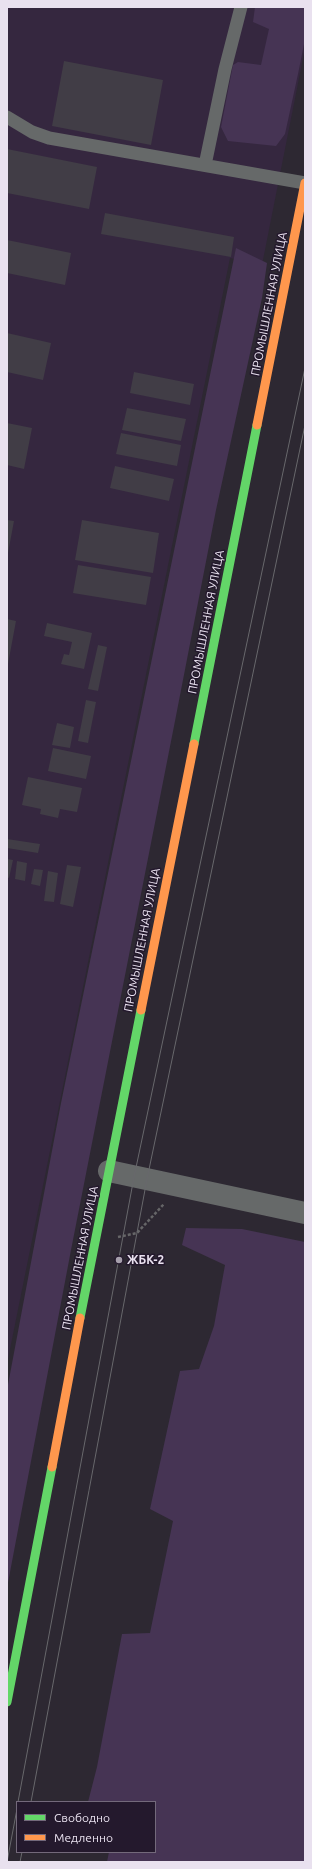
<!DOCTYPE html>
<html>
<head>
<meta charset="utf-8">
<style>
  body { margin:0 }
  #map { position:relative; width:312px; height:1869px; overflow:hidden; background:#2d2832; font-family:Ubuntu,sans-serif }
  canvas { display:block }
  .frame { position:absolute; inset:0; border:8px solid #e9e1ef; pointer-events:none }
  .legend { position:absolute; left:16px; top:1801px; width:140px; height:52px; box-sizing:border-box; background:#24192d; border:1px solid #73697b; margin:0; padding:5px 7px; list-style:none; font-size:12px; color:#e9e1ef }
  .legend li { display:flex; align-items:center; gap:8px; height:20px }
  .legend b { width:20px; border:1px solid #73697b }
</style>
</head>
<body>
<div id="map">
<canvas width="312" height="1869"></canvas>
<div class="frame"></div>
<ul class="legend">
<li><b style="height:5px;background:#63d668"></b>Свободно</li>
<li><b style="height:5px;background:#ff974d"></b>Медленно</li>
</ul>
</div>
<script>
const c = document.querySelector('canvas').getContext('2d');
c.lineJoin = 'round';
function fillPath(path, color) {
  c.fillStyle = color;
  c.fill(path, 'evenodd');
}
function toPath(rows) {
  const path = new Path2D();
  for (const r of rows) {
    path.moveTo(r[0], r[1]);
    for (let i = 2; i < r.length; i += 2) path.lineTo(r[i], r[i + 1]);
  }
  return path;
}
function stroke(path, color, width, dash) {
  c.strokeStyle = color;
  c.lineWidth = width;
  c.lineCap = dash ? 'butt' : 'round';
  c.setLineDash(dash || []);
  c.stroke(path);
}
function write(font, color, halo, rows, align = 'center') {
  c.font = font + ' Ubuntu,sans-serif';
  c.lineWidth = 3;
  c.setLineDash([]);
  c.textBaseline = 'middle';
  c.strokeStyle = halo;
  c.fillStyle = color;
  for (const [text, x, y, turn = 0] of rows) {
    c.save();
    c.translate(x, y);
    c.rotate((+turn || 0) * Math.PI / 180);
    c.textAlign = isNaN(turn) ? turn : align;
    if (halo) c.strokeText(text, 0, 0);
    c.fillText(text, 0, 0);
    c.restore();
  }
}
fillPath(toPath([
  [7,7,305,7,305,48,262,265,230,258,7,1364]
]), '#35273f');
fillPath(toPath([
  [255,7,305,7,305,39,298,74,285,134,276,146,228,141,221,127,233,65,238,62,261,65,269,29,253,22],
  [236,248,267,263,262,298,216,510,175,721,71,1250,7,1588,7,1390,61,1103],
  [186,1228,242,1229,305,1242,305,1862,107,1862,109,1852,155,1852,155,1802,88,1802,97,1767,122,1634,150,1633,173,1521,150,1509,180,1371,199,1369,214,1326,225,1265,182,1245]
]), '#463454');
fillPath(toPath([
  [64,61,163,80,151,145,52,126],
  [7,149,97,167,89,209,7,193],
  [105,213,234,237,231,257,101,234],
  [7,240,71,253,65,285,7,273],
  [7,333,51,343,43,380,7,372],
  [134,372,194,384,190,405,130,393],
  [127,408,186,419,181,441,122,430],
  [7,423,32,428,24,469,7,465],
  [121,433,181,445,177,466,116,454],
  [115,466,174,479,169,501,110,488],
  [7,520,14,521,8,553,7,553],
  [82,520,159,533,153,573,75,560],
  [78,565,151,577,146,605,73,593],
  [7,619,16,621,8,664,7,664],
  [47,623,92,633,84,669,61,664,64,654,69,655,72,642,44,636],
  [98,645,107,647,98,691,88,689],
  [86,700,96,702,88,743,78,741],
  [57,723,74,727,70,748,52,745],
  [53,748,91,756,86,779,48,771],
  [28,777,82,788,77,812,60,809,58,818,40,814,41,809,22,805],
  [7,839,40,844,38,853,7,848],
  [7,859,13,860,9,878,7,877],
  [17,861,27,863,25,881,15,879],
  [67,865,81,867,73,907,60,904],
  [34,869,43,870,40,886,31,884],
  [48,871,58,873,54,902,44,901]
]), '#413d46');
stroke(toPath([
  [118,1237,137,1233,164,1204]
]), '#666668', 2.5, [3, 2]);
stroke(toPath([
  [7,117,32,132,49,138,305,183],
  [205,165,225,69,241,7]
]), '#666969', 13);
stroke(toPath([
  [109,1171,305,1213]
]), '#666969', 22);
stroke(toPath([
  [194,744,257,425],
  [80,1318,141,1010],
  [7,1702,52,1467]
]), '#63d668', 9);
stroke(toPath([
  [257,425,305,183],
  [141,1010,194,744],
  [52,1467,80,1318]
]), '#ff974d', 9);
stroke(toPath([
  [18,1802,134,1177,305,368],
  [31,1802,147,1179,305,425],
  [7,1862,17,1809],
  [20,1862,22,1852]
]), '#68686c', 1);
for (const [x, y, r, color] of [
  [119,1260,4,"#a7a0ad"]
]) {
  const dot = new Path2D();
  dot.arc(x, y, r, 0, 2 * Math.PI);
  c.fillStyle = color;
  c.fill(dot);
  stroke(dot, '#24192d', 1.5);
}
write('12px', '#e9e1ef', '#24192d', [
  ["ПРОМЫШЛЕННАЯ УЛИЦА",269,304,-79],
  ["ПРОМЫШЛЕННАЯ УЛИЦА",206,622,-79],
  ["ПРОМЫШЛЕННАЯ УЛИЦА",142,940,-79],
  ["ПРОМЫШЛЕННАЯ УЛИЦА",80,1258,-79]
]);
write('bold 12px', '#e9e1ef', '#24192d', [
  ["ЖБК-2",127,1260]
], 'left');
</script>
</body>
</html>
